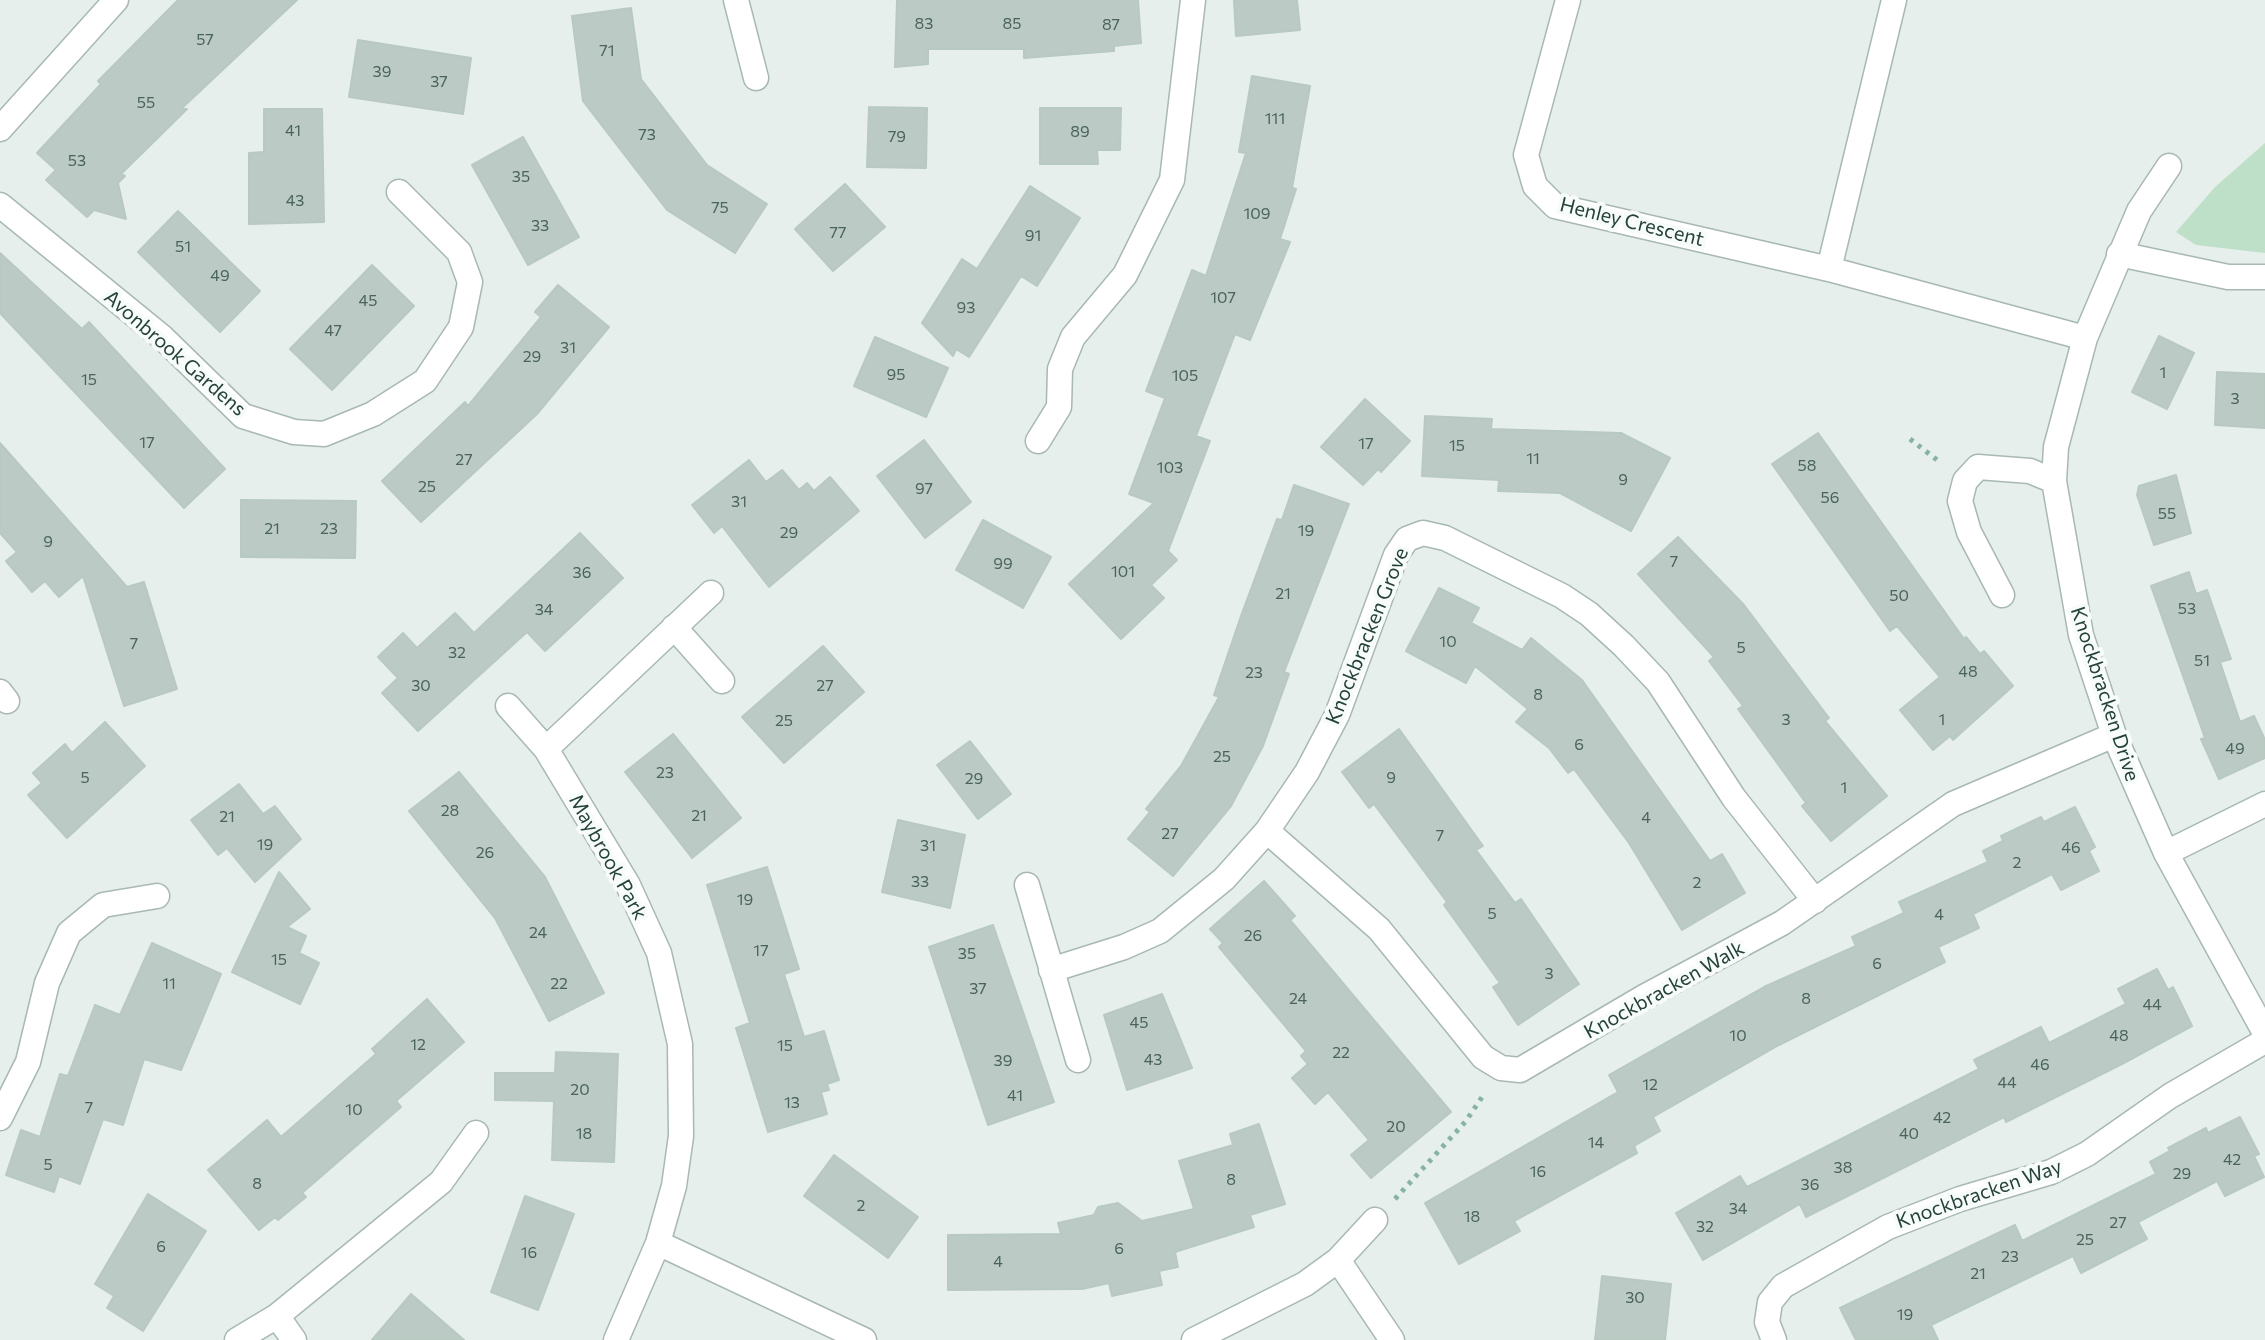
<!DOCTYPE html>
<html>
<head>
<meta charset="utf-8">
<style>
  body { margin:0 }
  canvas { display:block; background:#e6efeb }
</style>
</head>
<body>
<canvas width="2265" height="1340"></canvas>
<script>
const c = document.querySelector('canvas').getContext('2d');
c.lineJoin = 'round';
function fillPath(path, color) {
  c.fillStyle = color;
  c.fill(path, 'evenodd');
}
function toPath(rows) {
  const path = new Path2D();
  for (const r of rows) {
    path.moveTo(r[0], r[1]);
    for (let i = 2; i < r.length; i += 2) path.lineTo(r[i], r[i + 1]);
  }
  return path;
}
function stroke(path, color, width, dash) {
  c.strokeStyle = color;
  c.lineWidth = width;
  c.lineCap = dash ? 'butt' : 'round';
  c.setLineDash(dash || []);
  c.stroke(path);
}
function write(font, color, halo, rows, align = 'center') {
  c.font = font + ' Commissioner,sans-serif';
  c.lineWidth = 8;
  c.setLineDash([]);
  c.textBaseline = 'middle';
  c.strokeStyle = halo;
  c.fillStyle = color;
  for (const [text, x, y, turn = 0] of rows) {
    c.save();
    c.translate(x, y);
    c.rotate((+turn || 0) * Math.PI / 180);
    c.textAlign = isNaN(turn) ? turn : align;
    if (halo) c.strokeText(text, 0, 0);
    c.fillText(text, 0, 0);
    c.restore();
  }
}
fillPath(toPath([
  [2265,143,2265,253,2196,245,2176,232,2215,187]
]), '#bfe0c8');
const building = toPath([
  [178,0,297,0,181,109,187,109,121,174,125,176,118,183,126,219,94,210,87,217,46,180,56,170,37,153,101,84,98,81,178,0],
  [897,0,1138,0,1141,43,1114,46,1114,51,1024,58,1024,49,928,49,928,64,895,67,897,0],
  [1234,0,1297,0,1300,30,1236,36,1234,0],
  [631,8,641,79,707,165,767,204,735,253,667,210,583,101,572,16,631,8],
  [358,40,471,58,463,114,349,97,358,40],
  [1252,76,1310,86,1292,188,1296,189,1280,239,1290,242,1250,340,1235,334,1196,436,1210,441,1168,551,1177,560,1151,585,1164,598,1121,639,1069,584,1154,503,1129,494,1165,398,1146,391,1192,270,1206,276,1246,153,1239,152,1252,76],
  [869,107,927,108,926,168,867,167,869,107],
  [1040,108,1121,108,1120,150,1097,150,1098,164,1040,164,1040,108],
  [264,109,322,109,324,222,249,224,249,153,264,152,264,109],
  [523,137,579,237,528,265,472,165,523,137],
  [845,184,885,227,833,271,795,229,845,184],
  [1030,186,1080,218,1037,286,1021,276,969,357,956,349,953,356,922,323,962,259,977,269,1030,186],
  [178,211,260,291,220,332,138,252,178,211],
  [0,253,82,329,89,322,225,469,184,508,0,313,0,253],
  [372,265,414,306,332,390,290,349,372,265],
  [558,285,609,327,537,414,421,522,382,481,465,402,468,406,541,317,535,312,558,285],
  [2159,336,2194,353,2167,409,2132,392,2159,336],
  [875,337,948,368,926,417,854,386,875,337],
  [2217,372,2265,374,2265,428,2215,425,2217,372],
  [1365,399,1410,441,1381,472,1378,469,1363,485,1321,447,1365,399],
  [1425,416,1492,419,1491,429,1621,433,1670,458,1631,531,1560,493,1498,491,1499,480,1422,476,1425,416],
  [1818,433,1964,639,1966,637,1980,654,1984,651,2013,686,1953,740,1950,736,1933,750,1900,710,1940,677,1897,626,1890,631,1772,464,1818,433],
  [924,440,971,502,925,538,877,476,924,440],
  [0,443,127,587,144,582,177,689,124,706,83,576,59,597,45,581,32,592,6,561,17,552,0,533,0,443],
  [749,460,766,482,782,470,799,490,807,483,814,491,830,477,859,511,769,587,722,526,714,533,692,505,749,460],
  [2176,475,2191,533,2154,545,2137,495,2139,486,2176,475],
  [1294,485,1349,504,1284,672,1289,674,1263,746,1231,806,1173,876,1128,839,1150,812,1146,809,1181,766,1219,697,1214,695,1241,616,1277,519,1282,520,1294,485],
  [241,500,356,501,355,558,241,557,241,500],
  [983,520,1051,557,1023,608,956,570,983,520],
  [580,533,623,578,545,651,527,632,418,731,382,693,398,678,378,657,403,633,417,648,455,613,474,633,580,533],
  [1678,537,1744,605,1829,718,1825,721,1887,796,1831,841,1802,806,1806,803,1738,709,1743,706,1709,661,1714,657,1638,574,1678,537],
  [2189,572,2196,594,2207,590,2231,659,2220,662,2240,722,2254,716,2265,740,2265,758,2219,779,2201,739,2205,738,2151,586,2189,572],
  [1439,588,1479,608,1471,623,1522,650,1531,638,1582,680,1710,861,1722,854,1745,893,1682,930,1629,843,1574,769,1568,773,1549,748,1516,722,1528,709,1475,666,1466,683,1406,651,1439,588],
  [823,646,864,692,784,763,742,717,823,646],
  [105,722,145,766,67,838,28,795,42,783,33,773,65,744,72,753,105,722],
  [1399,729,1483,846,1476,850,1515,903,1521,899,1579,984,1518,1025,1493,987,1500,983,1444,905,1447,902,1374,804,1369,808,1342,772,1399,729],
  [673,734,741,818,692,858,625,772,673,734],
  [970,741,1011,794,978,819,937,765,970,741],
  [459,772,545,877,604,993,549,1021,495,918,409,811,459,772],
  [239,784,263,814,275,806,301,839,255,882,227,848,218,855,191,820,239,784],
  [2075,807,2095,847,2089,851,2099,871,2061,890,2052,874,1973,914,1979,928,1938,947,1945,962,1779,1045,1653,1117,1660,1131,1634,1146,1637,1153,1514,1221,1520,1231,1459,1264,1425,1203,1618,1092,1609,1075,1764,987,1856,946,1852,937,1904,913,1899,902,1988,862,1983,851,2003,841,2001,836,2041,817,2044,822,2075,807],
  [898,820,965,835,950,908,882,892,898,820],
  [767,867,799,969,784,974,804,1037,824,1031,839,1080,827,1084,829,1090,821,1092,827,1114,768,1132,736,1028,750,1023,707,885,767,867],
  [279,872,310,909,287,927,306,936,299,953,319,963,300,1004,232,972,279,872],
  [1264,881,1295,916,1290,920,1451,1112,1371,1178,1351,1155,1369,1140,1328,1092,1315,1104,1292,1078,1308,1064,1301,1056,1306,1051,1219,947,1223,943,1210,929,1264,881],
  [993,925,1054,1102,988,1125,929,947,993,925],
  [152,943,221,974,181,1070,144,1059,123,1125,103,1119,80,1184,59,1176,54,1192,6,1175,21,1130,40,1137,60,1074,68,1076,95,1005,120,1015,152,943],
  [2157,969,2168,990,2173,987,2192,1026,2122,1064,2006,1122,2004,1117,1806,1217,1800,1204,1703,1260,1676,1213,1740,1176,1747,1187,1914,1102,1979,1069,1974,1060,2041,1027,2049,1043,2126,1004,2118,989,2157,969],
  [1162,994,1192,1068,1127,1090,1104,1015,1162,994],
  [427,999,464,1042,396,1101,401,1107,302,1193,306,1197,278,1220,275,1217,259,1230,208,1170,267,1120,281,1137,376,1054,372,1049,427,999],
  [556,1052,618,1054,614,1162,552,1160,554,1101,495,1100,495,1073,555,1073,556,1052],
  [2240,1117,2259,1154,2254,1156,2264,1177,2225,1196,2217,1181,2138,1222,2147,1239,2081,1273,2073,1256,1931,1325,1938,1340,1856,1340,1840,1308,2015,1225,2022,1241,2156,1174,2150,1162,2170,1151,2168,1148,2206,1128,2208,1133,2240,1117],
  [1259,1124,1285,1204,1250,1215,1254,1227,1175,1252,1178,1267,1159,1271,1162,1285,1112,1296,1109,1283,1082,1289,948,1290,948,1235,1061,1234,1058,1223,1094,1215,1098,1207,1118,1203,1142,1221,1194,1209,1179,1161,1233,1145,1230,1134,1259,1124],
  [834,1155,918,1217,888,1258,804,1196,834,1155],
  [148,1194,206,1231,143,1331,107,1308,114,1296,95,1284,148,1194],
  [525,1196,574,1214,538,1310,491,1292,525,1196],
  [1602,1276,1671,1284,1665,1340,1595,1340,1602,1276],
  [411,1294,464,1340,372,1340,411,1294]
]);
fillPath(building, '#bbcac4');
stroke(building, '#b8c9c2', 2);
const minor = toPath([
  [736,0,756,78],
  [1568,0,1526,155,1535,186,1555,206,1829,269,2085,338],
  [0,129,116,0],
  [2169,166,2139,211,2085,338,2056,447,2054,481,2081,635,2114,735,2166,853,2265,1033],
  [0,205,162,337,243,416,294,432,324,434,373,414,425,381,461,327,470,282,459,252,399,192],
  [2119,254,2228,277,2265,277],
  [1829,269,1894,0],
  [1038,441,1059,407,1060,369,1073,337,1125,275,1172,180,1193,0],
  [2002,595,1969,532,1960,501,1965,481,1978,467,2030,471,2054,481],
  [674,627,722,681],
  [0,692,7,701],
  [508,706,546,749,628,885,659,953,680,1044,681,1136,674,1186,658,1243,616,1340],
  [546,749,711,593],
  [1267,831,1379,929,1483,1057,1501,1068,1520,1070,1644,997,1782,923,1953,804,2114,735],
  [2166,853,2265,804],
  [1027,885,1078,1060],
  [1051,970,1124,947,1160,931,1224,879,1267,831,1307,772,1337,715,1396,555,1407,539,1423,533,1445,538,1562,596,1589,614,1624,646,1658,682,1734,798,1815,901],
  [0,1118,28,1062,47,983,69,933,103,905,157,896],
  [658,1243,864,1340],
  [1338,1260,1392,1340],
  [277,1316,294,1340],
  [237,1340,277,1316,441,1182,476,1133],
  [1194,1340,1305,1284,1338,1260,1375,1220],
  [1774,1340,1767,1322,1770,1302,1783,1286,1888,1227,1960,1199,2051,1172,2087,1154,2170,1096,2265,1041]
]);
stroke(minor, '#a8b8b2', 27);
stroke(toPath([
  [1910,439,1941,463],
  [1395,1199,1466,1121,1484,1094]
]), '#86b3a5', 5, [4, 6]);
stroke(minor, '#fff', 24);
write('16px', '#4a645c', null, [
  ["83",924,24],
  ["85",1012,24],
  ["87",1111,25],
  ["57",205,40],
  ["71",607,51],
  ["39",382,72],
  ["37",439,82],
  ["55",146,103],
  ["111",1275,119],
  ["41",293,131],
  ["89",1080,132],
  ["73",647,135],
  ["79",897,137],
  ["53",77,161],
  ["35",521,177],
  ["43",295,201],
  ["75",720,208],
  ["109",1257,214],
  ["33",540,226],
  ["77",838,233],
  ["91",1033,236],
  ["51",183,247],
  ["49",220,276],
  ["107",1223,298],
  ["45",368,301],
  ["93",966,308],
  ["47",333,331],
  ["31",568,348],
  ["29",532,357],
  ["1",2163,373],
  ["95",896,375],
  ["105",1185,376],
  ["15",89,380],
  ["3",2235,399],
  ["17",147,443],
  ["17",1366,444],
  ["15",1457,446],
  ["11",1533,459],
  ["27",464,460],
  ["58",1807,466],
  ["103",1170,468],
  ["9",1623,480],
  ["25",427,487],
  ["97",924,489],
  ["56",1830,498],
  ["31",739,502],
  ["55",2167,514],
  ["21",272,529],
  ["23",329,529],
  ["19",1306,531],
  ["29",789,533],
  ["9",48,542],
  ["7",1674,562],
  ["99",1003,564],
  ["101",1123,572],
  ["36",582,573],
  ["21",1283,594],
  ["50",1899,596],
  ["53",2187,609],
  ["34",544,610],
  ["10",1448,642],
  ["7",134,644],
  ["5",1741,648],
  ["32",457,653],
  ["51",2202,661],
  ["48",1968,672],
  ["23",1254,673],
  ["30",421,686],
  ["27",825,686],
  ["8",1538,695],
  ["3",1786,720],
  ["1",1942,720],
  ["25",784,721],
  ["6",1579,745],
  ["49",2235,749],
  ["25",1222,757],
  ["23",665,773],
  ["5",85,778],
  ["9",1391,778],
  ["29",974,779],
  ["1",1844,788],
  ["28",450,811],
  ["21",699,816],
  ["21",227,817],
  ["4",1646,818],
  ["27",1170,834],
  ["7",1440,836],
  ["19",265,845],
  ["31",928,846],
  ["46",2071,848],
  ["26",485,853],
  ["2",2017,863],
  ["33",920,882],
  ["2",1697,883],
  ["19",745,900],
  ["5",1492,914],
  ["4",1939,915],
  ["24",538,933],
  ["26",1253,936],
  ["17",761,951],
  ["35",967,954],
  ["15",279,960],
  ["6",1877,964],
  ["3",1549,974],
  ["11",169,984],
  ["22",559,984],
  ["37",978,989],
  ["24",1298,999],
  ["8",1806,999],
  ["44",2152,1005],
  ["45",1139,1023],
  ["10",1738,1036],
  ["48",2119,1036],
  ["12",418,1045],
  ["15",785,1046],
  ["22",1341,1053],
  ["43",1153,1060],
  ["39",1003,1061],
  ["46",2040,1065],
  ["44",2007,1083],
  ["12",1650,1085],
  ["20",580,1090],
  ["41",1015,1096],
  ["13",792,1103],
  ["7",89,1108],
  ["10",354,1110],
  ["42",1942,1118],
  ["20",1396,1127],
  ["18",584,1134],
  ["40",1909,1134],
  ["14",1596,1143],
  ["42",2232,1160],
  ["5",48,1165],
  ["38",1843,1168],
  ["16",1538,1172],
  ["29",2182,1174],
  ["8",1231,1180],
  ["8",257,1184],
  ["36",1810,1185],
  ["2",861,1206],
  ["34",1738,1209],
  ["18",1472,1217],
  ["27",2118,1223],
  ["32",1705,1227],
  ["25",2085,1240],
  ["6",161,1247],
  ["6",1119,1249],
  ["16",529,1253],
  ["23",2010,1257],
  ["4",998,1262],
  ["21",1978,1274],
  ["30",1635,1298],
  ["19",1905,1315]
]);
write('20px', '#24423a', '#f7fbf9', [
  ["Henley Crescent",1632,222,14],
  ["Avonbrook Gardens",175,353,41],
  ["Knockbracken Grove",1367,636,-68],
  ["Knockbracken Drive",2105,694,72],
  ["Maybrook Park",608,857,61],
  ["Knockbracken Walk",1664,990,-29],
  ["Knockbracken Way",1979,1194,-19]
]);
</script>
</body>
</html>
